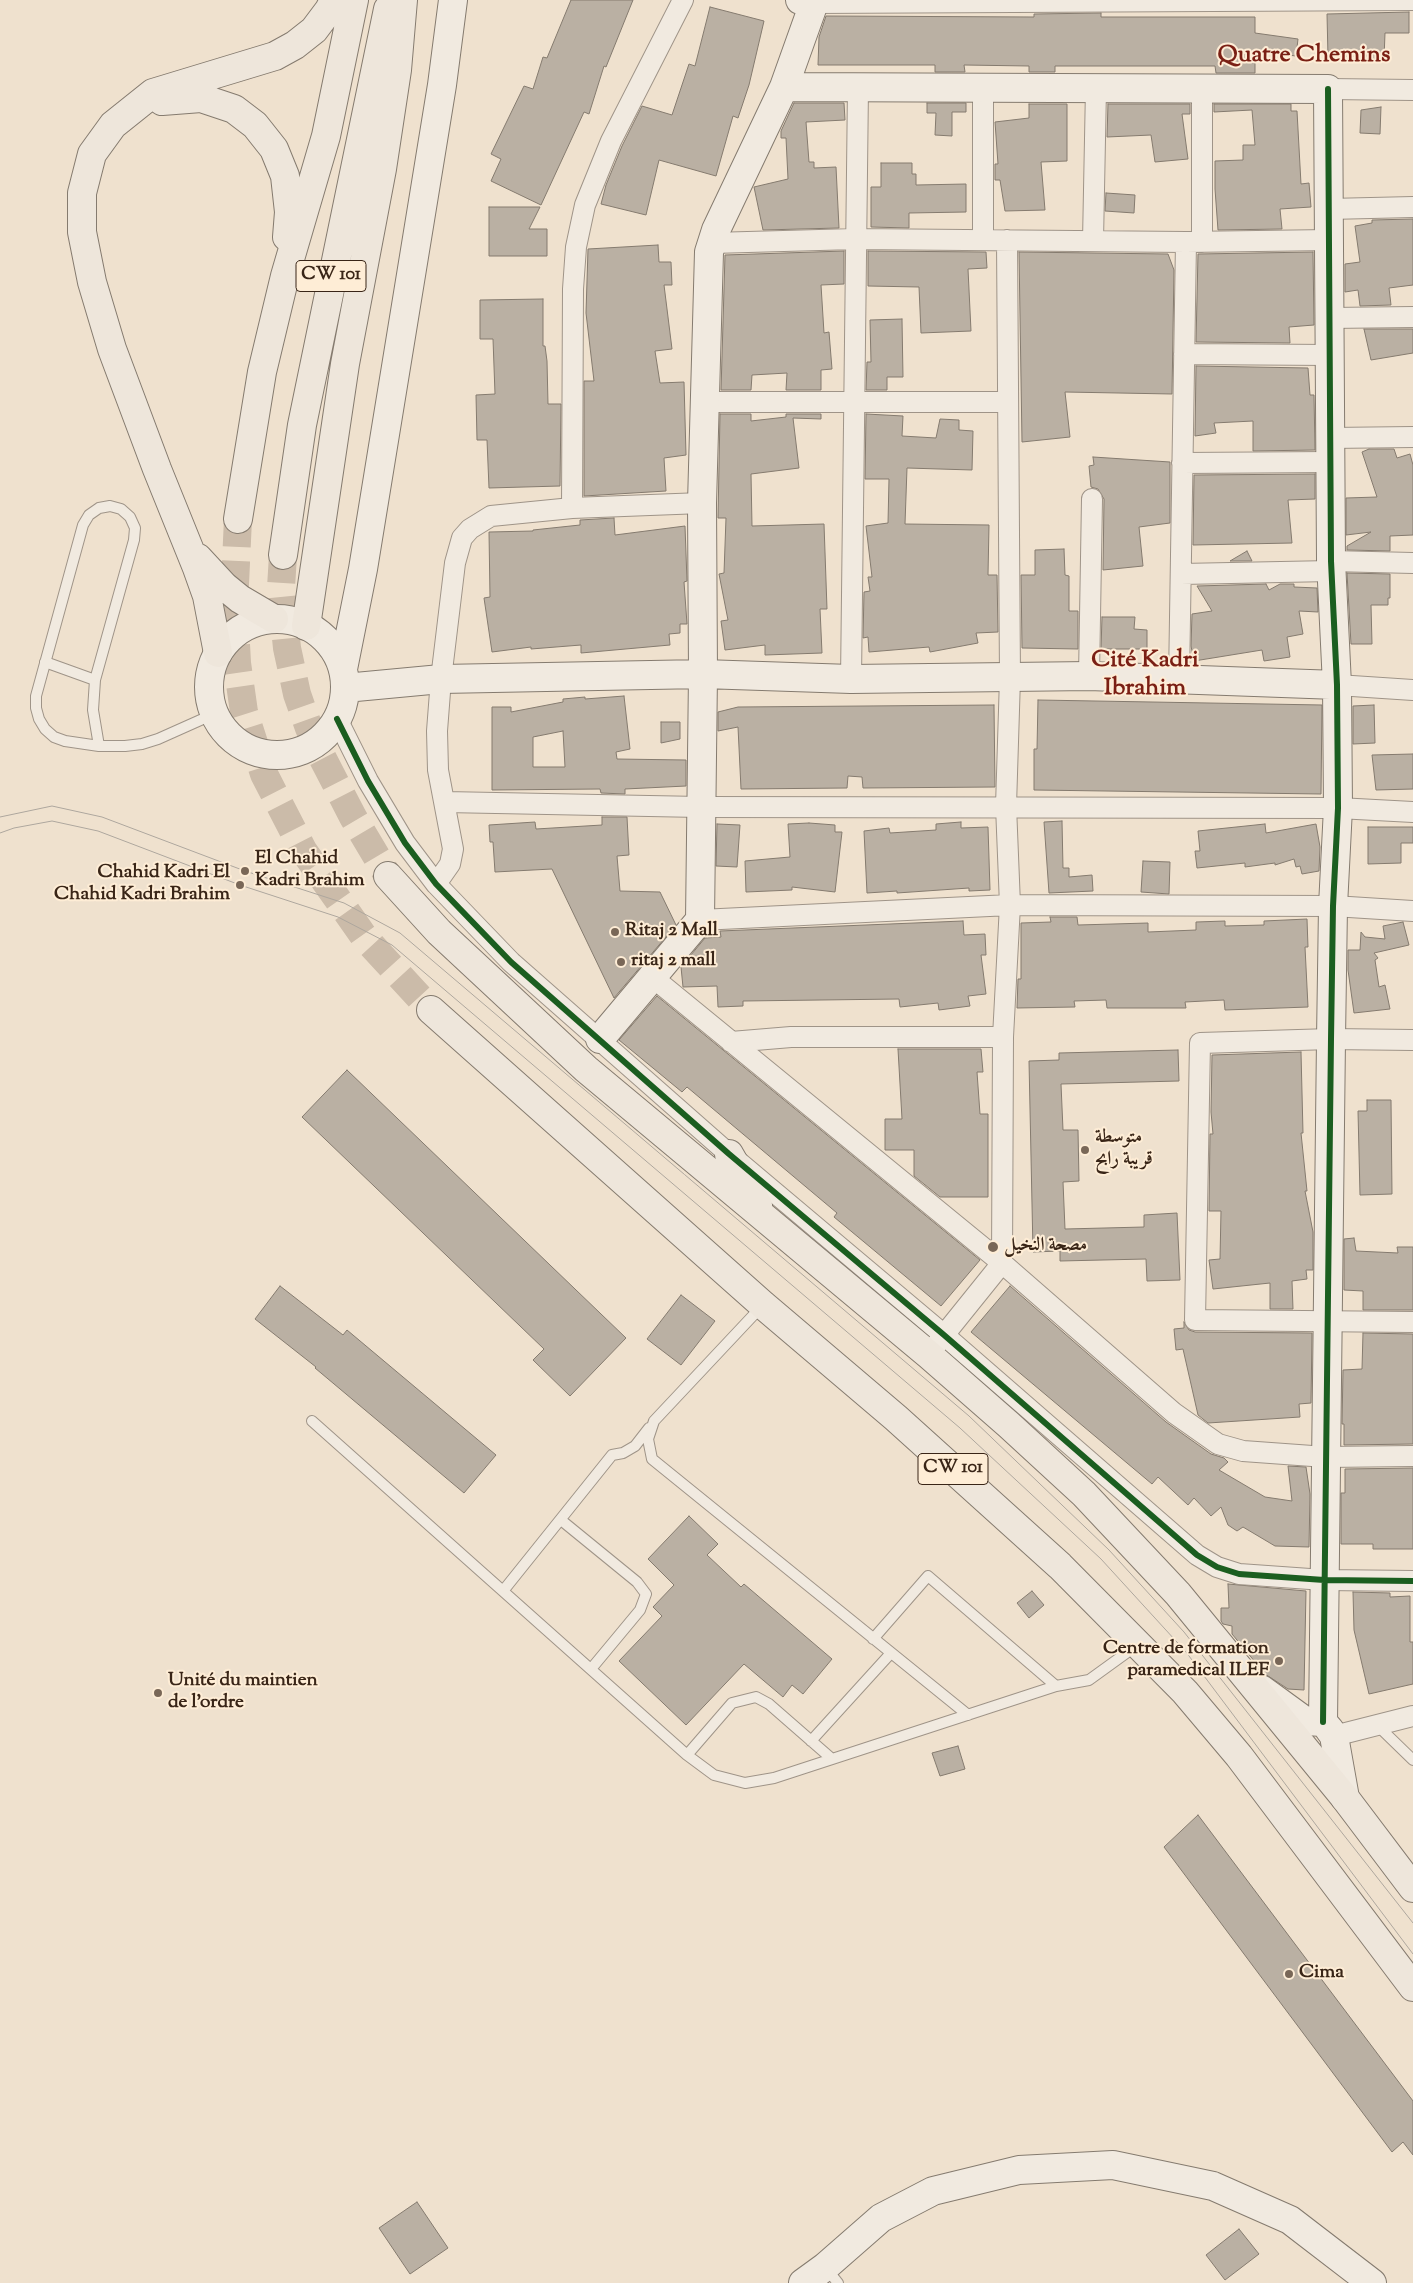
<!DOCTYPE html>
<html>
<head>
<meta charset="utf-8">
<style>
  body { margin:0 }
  canvas { display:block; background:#efe1ce }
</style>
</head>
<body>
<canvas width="1413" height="2283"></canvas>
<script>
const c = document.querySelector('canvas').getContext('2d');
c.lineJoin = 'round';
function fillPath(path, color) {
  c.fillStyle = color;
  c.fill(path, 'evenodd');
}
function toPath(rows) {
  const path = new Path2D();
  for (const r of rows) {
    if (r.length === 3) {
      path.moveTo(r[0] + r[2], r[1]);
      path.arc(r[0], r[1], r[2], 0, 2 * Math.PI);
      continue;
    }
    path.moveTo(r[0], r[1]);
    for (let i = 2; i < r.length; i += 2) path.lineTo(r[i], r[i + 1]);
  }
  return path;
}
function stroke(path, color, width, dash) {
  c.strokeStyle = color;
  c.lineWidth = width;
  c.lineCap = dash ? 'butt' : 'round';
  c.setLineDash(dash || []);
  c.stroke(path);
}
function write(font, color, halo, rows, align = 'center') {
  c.font = font + ' "Sorts Mill Goudy",Amiri,serif';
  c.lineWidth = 4;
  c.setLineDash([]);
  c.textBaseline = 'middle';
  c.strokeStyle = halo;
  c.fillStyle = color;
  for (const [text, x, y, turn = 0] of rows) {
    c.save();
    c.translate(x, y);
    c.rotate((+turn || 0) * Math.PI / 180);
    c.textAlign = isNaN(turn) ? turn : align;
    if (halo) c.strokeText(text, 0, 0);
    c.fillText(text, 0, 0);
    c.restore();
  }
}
const building = toPath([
  [571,0,633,0,606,67,604,66,589,114,584,112,541,205,491,181,501,159,491,154,524,86,533,89,543,57,547,58,571,0],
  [710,7,764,21,749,85,738,118,733,116,716,176,659,160,646,215,601,204,606,185,622,146,642,106,672,115,689,64,695,66,710,7],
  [1409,12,1409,33,1385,33,1384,59,1368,59,1368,56,1328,57,1327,14,1409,12],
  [1101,13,1101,17,1255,17,1255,33,1298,39,1296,56,1255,51,1255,73,1216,73,1215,66,1055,66,1055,72,1029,72,1029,66,964,65,965,72,935,72,935,65,818,65,819,37,826,16,1034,17,1034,14,1101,13],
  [794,103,844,103,845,120,806,122,809,162,814,162,814,168,836,167,839,228,763,230,754,187,788,179,786,138,781,138,781,131,794,103],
  [927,103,966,103,966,112,952,112,952,136,935,135,936,113,927,113,927,103],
  [1029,104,1067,104,1067,161,1041,162,1045,210,1005,211,1000,180,995,180,995,164,998,164,995,122,1029,118,1029,104],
  [1108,104,1190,104,1190,114,1182,114,1188,159,1155,162,1151,135,1107,137,1108,104],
  [1214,104,1291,104,1291,111,1297,111,1301,184,1309,183,1311,207,1280,209,1282,229,1218,230,1215,189,1215,161,1243,160,1243,145,1255,145,1252,110,1214,112,1214,104],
  [1381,107,1380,134,1360,133,1361,110,1381,107],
  [881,163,912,163,912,174,916,174,916,185,966,184,966,212,909,213,909,228,871,227,871,187,881,187,881,163],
  [1106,193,1135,195,1134,213,1105,211,1106,193],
  [489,207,540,207,529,229,547,229,547,256,489,256,489,207],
  [1413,219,1413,285,1389,288,1391,305,1360,306,1358,290,1345,292,1345,264,1360,262,1355,226,1372,223,1372,220,1413,219],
  [658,245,659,262,671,262,672,285,664,285,672,349,655,351,660,383,684,382,686,455,664,458,666,491,584,496,584,381,594,381,586,313,588,249,658,245],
  [844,251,844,284,821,285,824,333,829,332,832,369,821,370,821,390,786,390,787,373,752,375,751,390,721,390,725,255,844,251],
  [868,251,986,252,987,268,968,269,971,331,921,333,919,287,868,286,868,251],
  [1019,252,1168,254,1174,270,1172,394,1065,392,1070,437,1022,442,1019,252],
  [1313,252,1314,325,1289,327,1290,343,1196,342,1198,254,1313,252],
  [543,299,543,346,545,346,547,361,548,404,561,404,560,486,489,488,487,440,477,440,476,395,495,394,493,339,480,339,480,300,543,299],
  [902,319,903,377,887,377,887,390,866,390,867,362,871,362,870,320,902,319],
  [1364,329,1413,329,1413,353,1371,360,1364,329],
  [1196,366,1308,368,1310,395,1314,395,1315,450,1253,451,1253,421,1214,423,1216,433,1195,436,1196,366],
  [720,414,751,414,751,421,786,417,786,414,821,414,821,419,793,418,799,468,751,474,752,526,824,524,827,609,820,609,822,653,765,655,765,645,725,650,721,621,728,620,719,574,724,573,726,518,718,518,720,414],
  [866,414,903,416,902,436,936,438,940,419,959,420,959,430,973,431,972,470,907,468,905,524,989,525,988,575,997,575,998,632,976,633,978,643,930,652,929,647,869,652,868,637,863,638,864,592,870,591,868,577,872,577,866,526,888,523,889,479,865,479,866,414],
  [1369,449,1394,449,1397,458,1410,454,1413,465,1413,535,1390,536,1390,551,1347,550,1347,546,1371,532,1346,535,1346,498,1377,497,1362,452,1369,449],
  [1093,457,1170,462,1170,523,1139,527,1143,566,1103,570,1104,499,1098,489,1091,487,1089,466,1094,465,1093,457],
  [1315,474,1315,499,1288,500,1292,543,1193,545,1194,475,1315,474],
  [614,518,615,535,685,526,687,581,684,582,687,624,680,624,680,633,669,634,670,645,581,653,581,645,531,649,531,647,492,652,484,598,490,597,489,532,533,531,533,530,580,525,580,520,614,518],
  [1064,549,1065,575,1069,576,1069,611,1078,611,1078,649,1022,648,1021,575,1035,575,1035,550,1064,549],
  [1247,551,1252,561,1230,561,1247,551],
  [1347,573,1390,574,1390,598,1388,598,1388,605,1371,605,1372,644,1351,644,1347,573],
  [1266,584,1269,590,1280,584,1294,584,1294,587,1317,588,1318,612,1299,611,1303,634,1287,637,1290,657,1264,661,1262,650,1194,661,1191,646,1192,614,1212,611,1197,586,1266,584],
  [1102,617,1135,617,1134,629,1147,630,1147,649,1101,649,1102,617],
  [624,696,630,749,616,752,617,759,686,760,686,786,625,789,625,794,601,793,600,789,492,790,492,707,511,707,511,712,563,702,563,699,585,697,585,699,624,696],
  [563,731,565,767,533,767,533,737,563,731],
  [1038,700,1322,705,1321,794,1034,790,1034,749,1037,749,1038,700],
  [994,705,995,787,863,788,862,777,848,776,847,788,741,789,738,727,718,731,718,712,738,707,994,705],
  [1374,705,1375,743,1353,744,1353,706,1374,705],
  [661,722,680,722,680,739,661,743,661,722],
  [1413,754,1413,789,1376,790,1372,755,1413,754],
  [602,817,627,817,629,855,617,856,620,891,660,892,676,925,614,998,552,869,495,872,493,842,490,842,489,825,535,822,536,829,602,825,602,817],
  [1062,821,1063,868,1069,868,1069,877,1092,875,1093,891,1049,893,1044,822,1062,821],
  [961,822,961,828,988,827,990,890,969,891,969,888,897,893,897,891,867,893,864,831,889,828,890,833,936,830,936,824,961,822],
  [809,823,835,825,835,832,842,832,835,892,792,887,792,890,746,892,745,861,790,857,788,824,809,823],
  [717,824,740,825,737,867,716,866,717,824],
  [1265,824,1266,833,1316,824,1320,847,1319,871,1302,874,1300,866,1296,867,1294,859,1275,865,1275,863,1245,867,1245,863,1197,868,1195,851,1200,851,1198,831,1265,824],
  [1368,827,1413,827,1413,843,1401,843,1401,863,1368,864,1368,827],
  [1143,861,1170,862,1169,894,1141,892,1143,861],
  [1050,917,1077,917,1078,925,1148,923,1148,932,1196,930,1196,922,1225,921,1225,926,1264,925,1264,921,1307,919,1308,947,1305,947,1308,1007,1225,1010,1224,1000,1185,1002,1186,1008,1107,1008,1106,1000,1074,1001,1075,1007,1017,1008,1018,979,1021,979,1021,923,1051,922,1050,917],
  [963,921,964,935,985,934,986,955,981,955,986,994,968,996,970,1006,939,1010,938,1003,900,1007,899,999,743,1001,743,1006,718,1007,717,986,683,987,681,967,705,938,721,937,720,931,963,921],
  [1403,922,1409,945,1374,953,1378,958,1375,960,1379,987,1385,985,1390,1009,1354,1013,1348,970,1348,950,1360,950,1361,932,1365,937,1385,939,1383,926,1403,922],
  [657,996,980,1260,941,1306,834,1217,837,1213,687,1087,682,1092,619,1040,657,996],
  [898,1049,981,1049,983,1072,977,1072,980,1114,988,1114,988,1197,940,1197,914,1176,914,1150,885,1150,885,1119,902,1119,898,1049],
  [1178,1050,1179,1081,1061,1084,1063,1130,1078,1130,1079,1181,1063,1182,1065,1229,1144,1227,1144,1215,1177,1213,1180,1280,1147,1281,1146,1259,1060,1261,1060,1251,1033,1252,1029,1061,1059,1060,1059,1053,1178,1050],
  [1301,1052,1303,1133,1301,1133,1307,1191,1305,1191,1313,1232,1313,1270,1306,1270,1307,1279,1292,1281,1293,1309,1270,1309,1270,1283,1213,1289,1209,1260,1220,1259,1221,1211,1209,1211,1210,1134,1213,1134,1211,1112,1212,1055,1301,1052],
  [347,1070,626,1338,570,1396,533,1360,544,1349,302,1117,347,1070],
  [1367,1100,1391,1100,1392,1194,1360,1195,1358,1111,1367,1111,1367,1100],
  [1354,1238,1356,1251,1398,1253,1397,1247,1413,1247,1413,1310,1363,1310,1363,1291,1344,1290,1344,1239,1354,1238],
  [280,1286,343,1335,347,1330,496,1455,464,1493,315,1368,316,1367,255,1319,280,1286],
  [1010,1286,1166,1422,1211,1454,1224,1458,1228,1462,1219,1470,1265,1497,1292,1501,1288,1466,1306,1467,1310,1494,1309,1547,1275,1546,1243,1527,1237,1531,1228,1525,1221,1507,1211,1516,1194,1498,1188,1505,1158,1477,1152,1484,971,1332,1010,1286],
  [681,1295,715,1321,681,1365,647,1339,681,1295],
  [1184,1322,1189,1330,1195,1332,1312,1333,1311,1403,1299,1404,1300,1417,1208,1423,1198,1415,1183,1349,1176,1350,1174,1329,1184,1328,1184,1322],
  [1363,1333,1413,1334,1413,1444,1344,1445,1344,1424,1342,1424,1343,1370,1362,1369,1363,1333],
  [1413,1468,1413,1549,1373,1549,1373,1544,1341,1544,1341,1493,1345,1493,1345,1469,1413,1468],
  [689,1516,718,1544,707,1555,741,1587,744,1584,832,1659,803,1694,792,1685,783,1697,744,1664,686,1725,619,1661,662,1616,653,1607,674,1585,648,1559,689,1516],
  [1228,1584,1306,1591,1304,1690,1288,1689,1265,1674,1232,1634,1232,1626,1223,1624,1221,1621,1221,1608,1229,1608,1228,1584],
  [1032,1591,1044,1605,1029,1618,1017,1603,1032,1591],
  [1353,1592,1390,1593,1390,1597,1410,1596,1410,1642,1413,1642,1413,1684,1369,1694,1354,1630,1353,1592],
  [958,1746,965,1769,940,1776,932,1753,958,1746],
  [1198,1815,1413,2101,1413,2155,1403,2142,1392,2152,1164,1847,1198,1815],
  [417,2202,448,2248,410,2274,379,2228,417,2202],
  [1239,2229,1259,2254,1225,2280,1206,2255,1239,2229]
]);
fillPath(building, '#bab0a3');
stroke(building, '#857b6f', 1);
stroke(toPath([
  [238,519,234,606,237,663,244,712,264,774,303,850,365,938,431,1010],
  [283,555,281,588,287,648,297,694,309,728,321,755,353,817,388,876]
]), '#cbbba9', 28, [28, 14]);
const lane = toPath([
  [110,506,121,509,130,517,135,528,134,540,95,680,93,710,99,746,65,741,54,737,45,729,39,719,36,708,36,696,83,525,89,515,99,508,110,506],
  [45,662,95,680],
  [99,746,125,746,142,744,158,739,214,714],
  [762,1306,654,1421,648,1439,652,1459,968,1715],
  [312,1421,687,1755,714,1775,745,1783,774,1778,1056,1686,928,1576,873,1639],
  [561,1520,637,1582,646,1594,640,1610,591,1669],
  [503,1591,612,1455,623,1453,635,1446,649,1428],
  [1056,1686,1089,1680,1136,1646],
  [1377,1725,1413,1760],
  [811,1741,891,1653],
  [687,1755,732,1703,756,1697,769,1704,832,1759],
  [826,2268,838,2283]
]);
const street = toPath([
  [815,0,814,3,1413,0],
  [1328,89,1413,90],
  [1329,209,1413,207],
  [983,240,983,88],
  [1093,241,1096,88],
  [1202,242,1202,89],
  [712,243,855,239,1186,242,1329,240],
  [1330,318,1413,317],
  [1184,354,1330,355],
  [706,402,1007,402],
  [1330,438,1413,437],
  [1182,463,1330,462],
  [572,508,573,289,576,247,585,205,611,141,683,0],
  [1331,561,1413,563],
  [1181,574,1331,571],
  [1089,676,1092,499],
  [851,679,858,87],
  [1179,680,1186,242],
  [1337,685,1413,690],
  [337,719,368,781,405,843,436,884,511,962,729,1154,944,1335,1197,1555,1217,1567,1239,1574,1324,1580,1413,1581],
  [445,802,700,807,1338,808,1413,812],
  [436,884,450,864,453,849,438,770,437,731,441,679,455,563,462,538,470,529,491,516,572,508,702,503],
  [700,920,1010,905,1333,906,1413,911],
  [651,976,1002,1263,1174,1413,1218,1444,1243,1451,1326,1457,1413,1456],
  [1413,1040,1331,1039,1200,1043,1195,1320,1413,1322],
  [731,1042,791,1037,1003,1037],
  [936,1345,1002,1263,1003,1037,1010,905,1006,806,1010,678,1007,240],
  [1334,1736,1413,1716]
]);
const secondary = toPath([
  [784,87,1328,89,1331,561,1337,685,1338,808,1333,906,1331,1039,1323,1722],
  [277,687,68],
  [343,669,363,569,442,85,453,0],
  [345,688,441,679,703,674,851,679,1089,676,1337,685],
  [600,1039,700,920,703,674,702,503,709,252,716,230,784,87,814,3,800,0],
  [1261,1689,1305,1721,1323,1722,1329,1729,1334,1736,1345,1798],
  [803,2283,825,2267,881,2218,933,2191,1019,2170,1113,2165,1213,2186,1290,2220,1372,2283]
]);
const primary = toPath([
  [388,876,439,932,586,1069,929,1355,1009,1425,1084,1494,1178,1594,1345,1798,1413,1888],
  [431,1010,763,1305,896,1418,1060,1566,1185,1692,1239,1756,1413,1987],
  [729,1154,758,1205]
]);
const highway = toPath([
  [162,101,201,98,234,109,255,125,274,149,285,176,289,212,287,237],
  [238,519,262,372,285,276,326,136,354,0],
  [283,555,302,425,388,9],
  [198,558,224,586,240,599,274,619],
  [306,626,345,364,382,169,397,70,403,0],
  [218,653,207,596,197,568,157,469,112,349,92,282,82,232,82,193,92,154,113,125,153,93,275,56,295,45,314,30,329,10,334,0]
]);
stroke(lane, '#9f9488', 12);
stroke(street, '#9f9488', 22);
stroke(secondary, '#857b6f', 30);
stroke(primary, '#857b6f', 30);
stroke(highway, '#857b6f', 30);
stroke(lane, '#f1eae0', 10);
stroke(street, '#f1eae0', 20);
stroke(secondary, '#f1eae0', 28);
stroke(primary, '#eee6db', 28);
stroke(highway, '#eee6db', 28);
stroke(toPath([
  [0,817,52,806,102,817,245,871,344,903,400,933,969,1416,1109,1550,1184,1632,1413,1923],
  [0,833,14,828,52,821,98,831,240,885,338,917,392,945,960,1428,1101,1559,1186,1652,1413,1954]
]), '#aea79e', 1);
stroke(toPath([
  [337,719,368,781,405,843,436,884,511,962,729,1154,944,1335,1197,1555,1217,1567,1239,1574,1324,1580,1413,1581],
  [1323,1722,1331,1039,1333,906,1338,808,1337,685,1331,561,1328,89]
]), '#1b5e20', 6);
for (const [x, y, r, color] of [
  [245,871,5,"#796757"],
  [240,885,5,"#796757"],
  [615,932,5,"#796757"],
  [621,962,5,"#796757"],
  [1085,1150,5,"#796757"],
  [993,1247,6,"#796757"],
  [1279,1661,5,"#796757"],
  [158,1693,5,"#796757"],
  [1289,1974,5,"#796757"]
]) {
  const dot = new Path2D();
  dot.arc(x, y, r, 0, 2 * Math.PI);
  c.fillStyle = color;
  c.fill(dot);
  stroke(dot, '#feedd6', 2);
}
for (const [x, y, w] of [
  [331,276,70],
  [953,1469,70]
]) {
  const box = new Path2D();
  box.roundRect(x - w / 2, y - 15.5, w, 31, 4);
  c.fillStyle = '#feedd6';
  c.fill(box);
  stroke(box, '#392517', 1);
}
write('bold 18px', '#392517', null, [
  ["CW 101",331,276],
  ["CW 101",953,1469]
]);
write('bold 19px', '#392517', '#feedd6', [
  ["El Chahid",255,860],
  ["Kadri Brahim",255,882],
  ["Chahid Kadri El",230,874,"right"],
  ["Chahid Kadri Brahim",230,896,"right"],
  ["Ritaj 2 Mall",625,932],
  ["ritaj 2 mall",631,962],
  ["متوسطة",1095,1139],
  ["قريبة رابح",1095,1161],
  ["مصحة النخيل",1004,1247],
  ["Centre de formation",1269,1650,"right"],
  ["paramedical ILEF",1269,1672,"right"],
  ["Unité du maintien",168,1682],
  ["de l'ordre",168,1704],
  ["Cima",1299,1974]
], 'left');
write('bold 24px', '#7a1f14', '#feedd6', [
  ["Quatre Chemins",1304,57],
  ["Cité Kadri",1145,662],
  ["Ibrahim",1145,690]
]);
</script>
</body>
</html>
